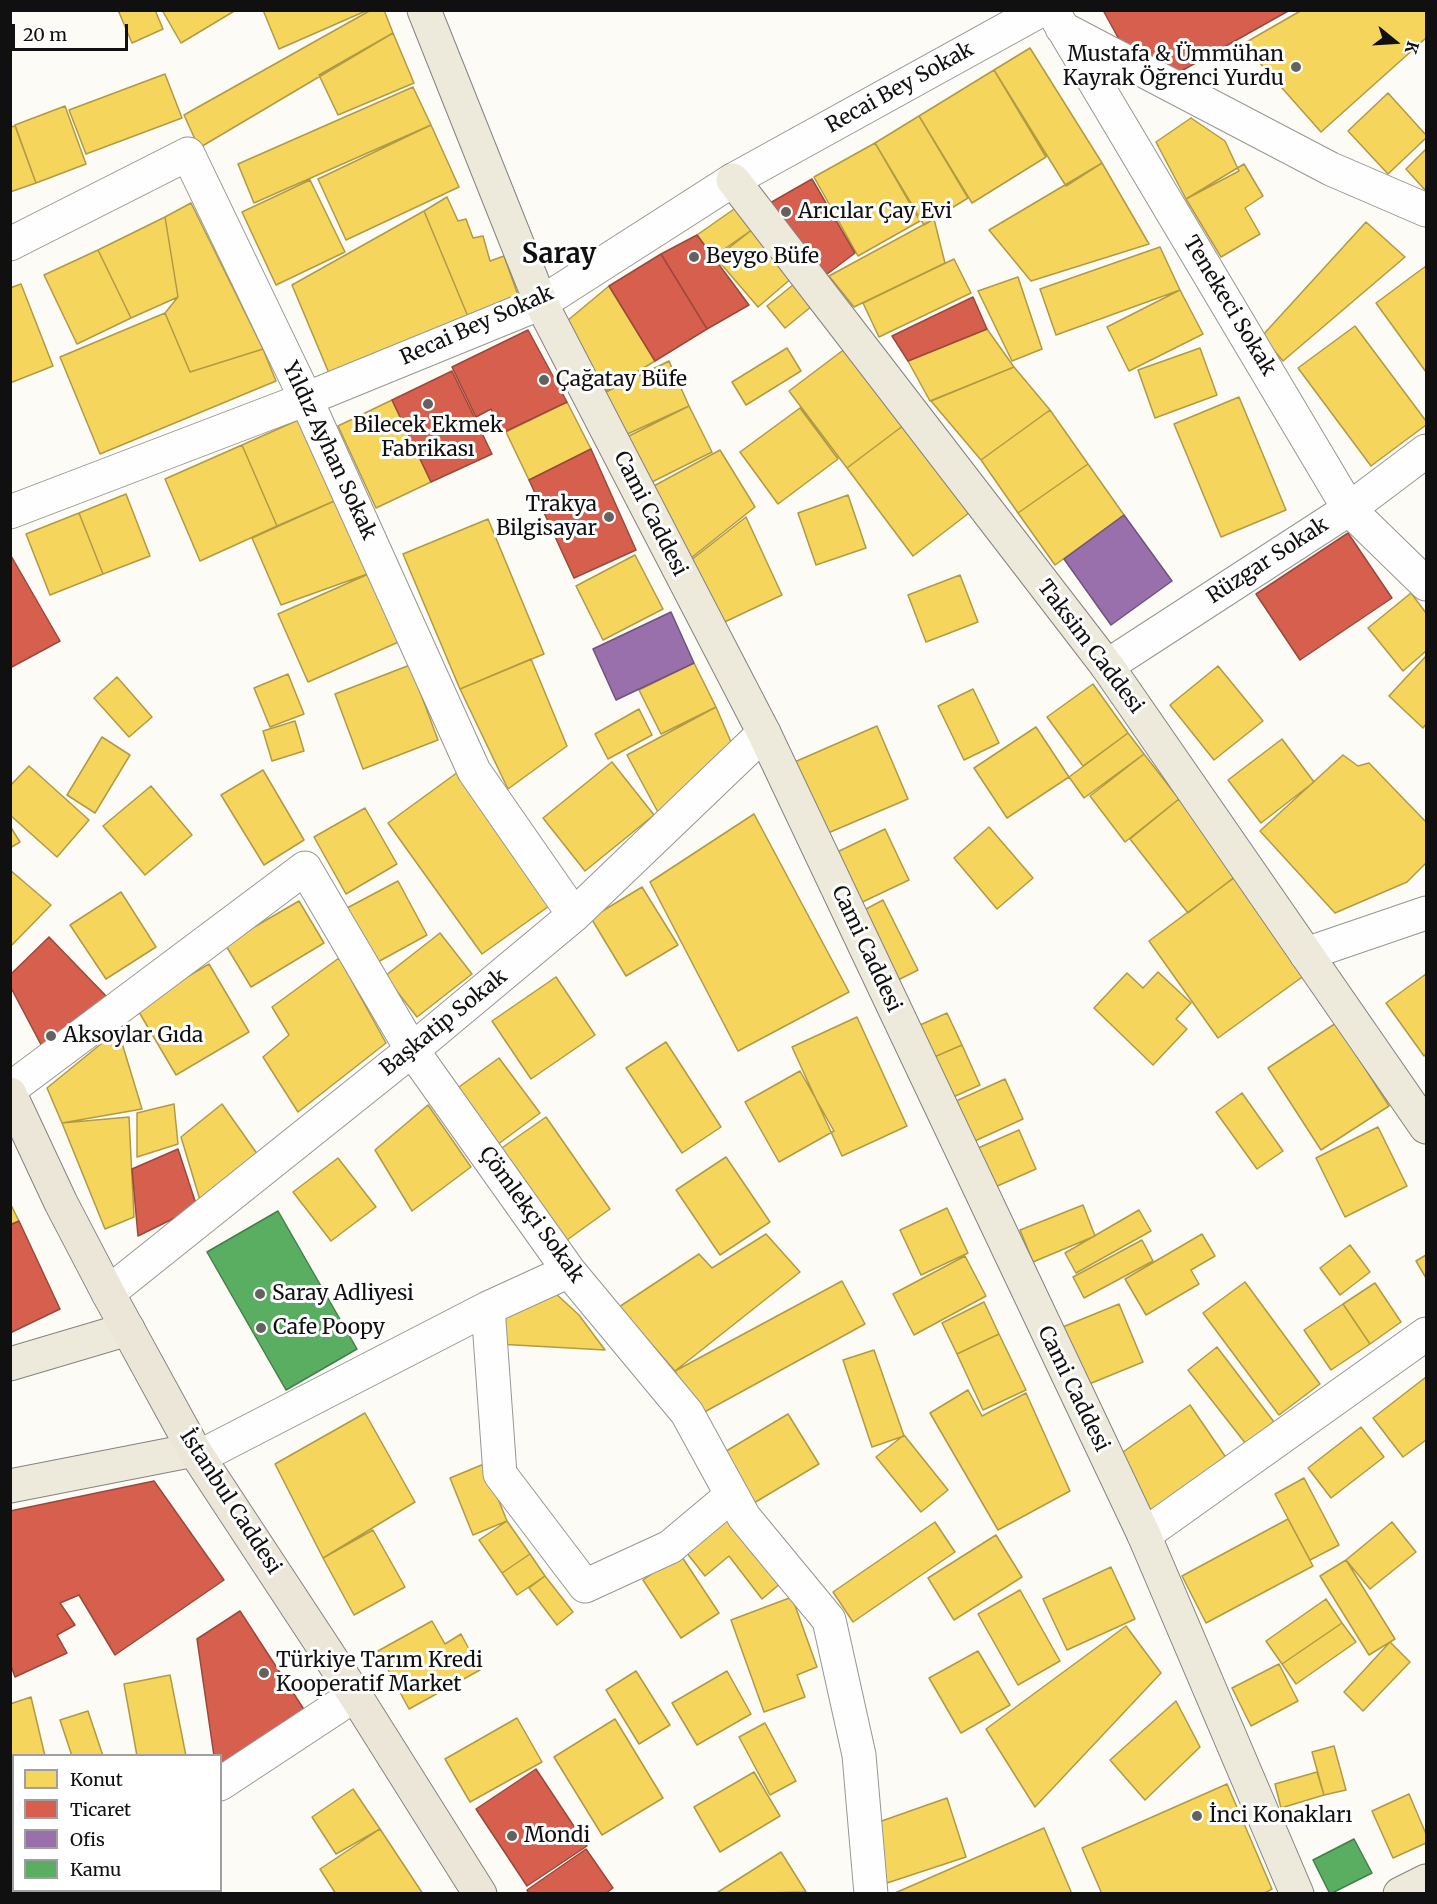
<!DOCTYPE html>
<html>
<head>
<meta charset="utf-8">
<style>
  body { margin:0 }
  #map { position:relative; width:1437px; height:1904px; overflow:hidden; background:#fcfbf6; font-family:Merriweather,serif }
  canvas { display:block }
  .frame { position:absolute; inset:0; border:12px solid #101010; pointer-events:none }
  .legend { position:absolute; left:12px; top:1754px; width:210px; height:138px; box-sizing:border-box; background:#fff; border:2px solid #9f9f9f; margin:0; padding:8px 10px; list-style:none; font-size:18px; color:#101010 }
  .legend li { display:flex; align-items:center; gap:12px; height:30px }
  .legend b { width:30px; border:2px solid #9f9f9f }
  .north { position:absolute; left:1365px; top:12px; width:60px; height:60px; -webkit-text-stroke:4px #fff; paint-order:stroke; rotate:108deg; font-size:16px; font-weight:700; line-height:24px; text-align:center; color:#101010 }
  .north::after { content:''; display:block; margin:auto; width:21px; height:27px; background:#101010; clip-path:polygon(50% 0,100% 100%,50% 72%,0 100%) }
  .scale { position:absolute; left:12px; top:24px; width:116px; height:27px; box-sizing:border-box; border:3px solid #101010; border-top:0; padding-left:8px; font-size:18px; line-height:21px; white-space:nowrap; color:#101010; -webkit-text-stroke:4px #fff; paint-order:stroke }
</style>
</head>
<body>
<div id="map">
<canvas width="1437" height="1904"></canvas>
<div class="frame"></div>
<ul class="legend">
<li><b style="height:16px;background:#f6d55c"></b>Konut</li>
<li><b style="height:16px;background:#d6604d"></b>Ticaret</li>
<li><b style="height:16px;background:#9970ab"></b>Ofis</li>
<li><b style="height:16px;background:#5aae61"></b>Kamu</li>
</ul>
<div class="north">K</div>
<div class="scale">20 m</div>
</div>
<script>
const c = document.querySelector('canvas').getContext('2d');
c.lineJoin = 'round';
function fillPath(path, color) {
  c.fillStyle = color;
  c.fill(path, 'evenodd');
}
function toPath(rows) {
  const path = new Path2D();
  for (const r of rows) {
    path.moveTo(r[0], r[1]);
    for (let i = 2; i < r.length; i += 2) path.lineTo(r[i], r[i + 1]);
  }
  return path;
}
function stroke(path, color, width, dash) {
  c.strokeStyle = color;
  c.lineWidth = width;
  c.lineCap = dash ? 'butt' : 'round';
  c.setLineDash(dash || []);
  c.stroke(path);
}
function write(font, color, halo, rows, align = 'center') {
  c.font = font + ' Merriweather,serif';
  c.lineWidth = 6;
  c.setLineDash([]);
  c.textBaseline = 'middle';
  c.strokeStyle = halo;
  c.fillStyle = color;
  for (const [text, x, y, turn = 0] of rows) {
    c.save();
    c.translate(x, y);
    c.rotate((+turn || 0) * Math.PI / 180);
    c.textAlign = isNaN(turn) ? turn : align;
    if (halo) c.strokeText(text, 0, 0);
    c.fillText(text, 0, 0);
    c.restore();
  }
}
const homes = toPath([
  [118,10,155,10,163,29,132,43,118,10],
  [162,10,236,10,181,43,162,10],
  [263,10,368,10,279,49,263,10],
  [371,10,384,10,393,33,199,148,184,115,371,10],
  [1302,10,1426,10,1426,38,1321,132,1243,44,1302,10],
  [393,33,414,83,338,115,319,75,393,33],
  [1030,48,1102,163,1066,186,994,70,1030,48],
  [994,70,1046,157,972,203,919,116,994,70],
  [165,74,182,118,86,154,69,110,165,74],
  [413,87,431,125,254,203,238,164,413,87],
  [1388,93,1426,135,1426,138,1388,174,1348,131,1388,93],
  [65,106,86,164,36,183,15,125,65,106],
  [919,116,968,198,924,225,875,143,919,116],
  [1191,118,1225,141,1239,171,1186,199,1156,142,1191,118],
  [431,125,459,187,346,240,318,179,431,125],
  [15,126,36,183,10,192,10,127,15,126],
  [875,143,920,221,858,256,814,177,875,143],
  [1426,149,1426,191,1406,169,1426,149],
  [1102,163,1149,244,1031,281,989,230,1102,163],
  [1244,164,1263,196,1245,208,1260,234,1221,257,1186,199,1244,164],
  [310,180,345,252,276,285,242,212,310,180],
  [447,197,458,221,466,219,473,238,483,236,490,261,504,256,519,298,469,319,424,211,447,197],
  [191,203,263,349,190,372,165,313,178,297,165,217,191,203],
  [737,207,753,229,713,257,697,235,737,207],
  [424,211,469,319,331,378,292,285,424,211],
  [165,217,178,297,131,318,98,250,165,217],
  [934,219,945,263,854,307,829,276,934,219],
  [1366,222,1405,257,1283,361,1262,336,1366,222],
  [753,229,793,277,758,307,716,258,753,229],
  [1160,247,1180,290,1056,335,1040,289,1160,247],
  [98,250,131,318,77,344,44,275,98,250],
  [954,259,971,293,879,337,863,303,954,259],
  [1426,266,1426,372,1376,303,1426,266],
  [1018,277,1042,349,1012,361,978,291,1018,277],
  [799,280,817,302,785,328,767,306,799,280],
  [21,284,53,366,10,383,10,288,21,284],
  [609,286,655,361,602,393,561,326,609,286],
  [1180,290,1203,334,1129,371,1107,327,1180,290],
  [165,313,190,372,263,349,276,381,100,454,60,357,165,313],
  [1355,326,1426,421,1426,425,1371,466,1298,368,1355,326],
  [987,329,1014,367,930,401,908,361,987,329],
  [787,348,801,371,746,405,732,382,787,348],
  [846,348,904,425,847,468,789,391,846,348],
  [1200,348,1217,395,1155,418,1138,370,1200,348],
  [669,361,689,406,623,436,604,393,669,361],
  [1014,367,1050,410,981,460,931,401,1014,367],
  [1239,397,1286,510,1221,537,1174,424,1239,397],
  [392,400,431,482,376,508,338,426,392,400],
  [567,402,591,449,529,480,506,432,567,402],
  [689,406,712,452,650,483,627,437,689,406],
  [800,408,838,459,778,504,740,452,800,408],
  [1050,410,1088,464,1018,513,981,460,1050,410],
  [305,417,341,498,277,526,242,445,305,417],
  [904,425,969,513,913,556,847,468,904,425],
  [242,445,277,526,200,561,165,479,242,445],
  [720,450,755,507,686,562,652,487,720,450],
  [1088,464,1124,515,1055,565,1018,513,1088,464],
  [126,494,150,556,103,574,79,513,126,494],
  [848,495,866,548,816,565,798,513,848,495],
  [341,498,373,572,281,605,252,538,341,498],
  [79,513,103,574,50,595,26,534,79,513],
  [746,517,782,595,716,626,686,564,746,517],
  [488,519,544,654,460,689,403,554,488,519],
  [635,555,663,609,603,640,576,586,635,555],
  [373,572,403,640,308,682,278,614,373,572],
  [960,575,978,622,926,642,908,595,960,575],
  [1411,593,1426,613,1426,651,1403,671,1368,628,1411,593],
  [1426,656,1426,724,1423,728,1389,696,1426,656],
  [531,659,567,746,508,789,460,689,531,659],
  [694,663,716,707,661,734,639,690,694,663],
  [410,665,438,740,363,769,335,694,410,665],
  [1218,666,1263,721,1214,760,1170,705,1218,666],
  [288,674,304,714,270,727,254,688,288,674],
  [117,677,152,717,129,737,94,698,117,677],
  [1093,684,1128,733,1083,766,1047,717,1093,684],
  [973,689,999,743,964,760,938,706,973,689],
  [716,707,734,749,659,814,627,755,716,707],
  [639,709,652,735,608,759,595,734,639,709],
  [295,721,304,751,272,761,263,731,295,721],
  [877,726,908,799,821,836,790,764,877,726],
  [1036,727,1069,777,1007,818,974,768,1036,727],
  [1128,733,1144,754,1084,798,1069,777,1128,733],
  [102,737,130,755,95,813,67,795,102,737],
  [1282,739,1314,782,1261,823,1228,780,1282,739],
  [1144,754,1179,799,1125,842,1090,796,1144,754],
  [1343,755,1358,766,1369,763,1426,822,1426,863,1407,882,1335,913,1260,831,1343,755],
  [612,762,654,815,585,871,543,818,612,762],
  [29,766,89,820,57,857,10,815,10,786,29,766],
  [263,770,304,840,264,865,221,795,263,770],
  [458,772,552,904,482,954,388,823,458,772],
  [151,786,192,835,145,875,103,826,151,786],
  [1179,799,1237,875,1188,913,1130,839,1179,799],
  [365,808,397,864,346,894,314,837,365,808],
  [754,814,849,992,738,1051,650,882,754,814],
  [10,826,20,842,10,848,10,826],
  [989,827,1033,878,997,909,954,858,989,827],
  [885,829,909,880,854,906,831,855,885,829],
  [10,870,51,905,10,947,10,870],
  [1238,875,1305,975,1218,1038,1149,941,1238,875],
  [398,881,427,935,376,963,347,908,398,881],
  [642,887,678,945,626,976,591,918,642,887],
  [121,892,156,947,106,979,70,925,121,892],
  [883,900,918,970,898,980,851,917,883,900],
  [299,901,324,943,251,987,225,944,299,901],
  [440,933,472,974,417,1017,385,976,440,933],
  [339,958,386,1043,298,1112,263,1057,289,1035,272,1007,339,958],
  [209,964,249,1032,176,1075,136,1007,209,964],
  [1158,972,1191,1003,1176,1019,1187,1029,1153,1065,1094,1008,1127,973,1143,988,1158,972],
  [1426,974,1426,1054,1424,1056,1386,1003,1426,974],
  [556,977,595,1035,531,1079,492,1021,556,977],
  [947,1013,962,1045,925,1061,911,1029,947,1013],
  [857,1017,907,1126,842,1156,792,1047,857,1017],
  [1336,1023,1389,1106,1321,1150,1268,1068,1336,1023],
  [118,1030,142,1109,62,1123,47,1088,118,1030],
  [666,1042,721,1127,682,1153,626,1068,666,1042],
  [962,1045,980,1085,942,1102,925,1061,962,1045],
  [499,1058,540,1113,493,1148,452,1092,499,1058],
  [800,1071,834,1131,779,1162,745,1102,800,1071],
  [1005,1079,1023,1119,964,1146,945,1106,1005,1079],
  [1242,1093,1283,1151,1257,1169,1216,1112,1242,1093],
  [174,1104,178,1144,137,1157,137,1113,174,1104],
  [222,1104,258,1155,200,1200,181,1137,222,1104],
  [428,1105,471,1167,412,1211,375,1150,428,1105],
  [129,1117,134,1217,105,1229,62,1123,129,1117],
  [546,1117,610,1209,560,1245,496,1152,546,1117],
  [1378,1127,1407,1186,1345,1217,1316,1158,1378,1127],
  [1019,1130,1036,1169,986,1191,969,1152,1019,1130],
  [726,1157,770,1222,720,1255,676,1190,726,1157],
  [338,1158,376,1207,331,1241,293,1192,338,1158],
  [10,1203,19,1221,10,1225,10,1203],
  [1083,1205,1095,1236,1033,1262,1020,1230,1083,1205],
  [947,1208,968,1253,921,1275,900,1230,947,1208],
  [1139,1210,1151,1231,1076,1273,1065,1253,1139,1210],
  [766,1234,800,1272,675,1371,619,1307,699,1254,712,1268,766,1234],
  [1202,1234,1215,1256,1191,1270,1199,1284,1146,1315,1125,1279,1202,1234],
  [1142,1240,1153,1261,1084,1298,1073,1277,1142,1240],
  [1350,1245,1370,1272,1340,1295,1320,1268,1350,1245],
  [1426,1255,1426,1278,1416,1261,1426,1255],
  [965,1256,986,1296,914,1335,893,1294,965,1256],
  [842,1281,865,1324,699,1415,675,1371,842,1281],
  [1245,1282,1320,1384,1279,1415,1203,1313,1245,1282],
  [1375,1283,1401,1322,1370,1344,1343,1304,1375,1283],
  [554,1292,579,1315,605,1350,497,1344,496,1312,554,1292],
  [984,1302,999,1334,957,1354,942,1323,984,1302],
  [1119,1304,1143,1362,1077,1389,1053,1331,1119,1304],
  [1343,1304,1370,1344,1331,1370,1304,1330,1343,1304],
  [999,1334,1026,1390,983,1410,957,1354,999,1334],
  [1217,1347,1274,1422,1246,1444,1188,1370,1217,1347],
  [874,1350,904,1436,872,1447,843,1360,874,1350],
  [1426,1377,1426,1440,1403,1457,1373,1418,1426,1377],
  [968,1390,982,1416,1026,1393,1070,1491,998,1530,930,1413,968,1390],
  [1190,1405,1227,1459,1151,1513,1113,1459,1190,1405],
  [365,1413,415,1502,323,1558,275,1464,365,1413],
  [788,1414,819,1464,754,1503,723,1453,788,1414],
  [1361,1427,1384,1457,1331,1498,1308,1468,1361,1427],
  [904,1435,948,1490,921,1512,876,1457,904,1435],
  [484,1464,507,1521,473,1535,450,1478,484,1464],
  [1304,1478,1339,1545,1310,1560,1275,1494,1304,1478],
  [730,1518,781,1583,762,1599,729,1556,705,1576,686,1552,730,1518],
  [1288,1519,1313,1566,1206,1623,1182,1576,1288,1519],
  [507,1521,530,1554,502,1573,479,1540,507,1521],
  [935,1522,955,1552,853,1622,833,1592,935,1522],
  [1392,1522,1416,1552,1370,1589,1346,1560,1392,1522],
  [373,1530,405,1587,354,1615,323,1558,373,1530],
  [996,1535,1022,1577,954,1620,928,1578,996,1535],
  [530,1554,545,1576,517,1595,502,1573,530,1554],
  [680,1554,719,1613,681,1638,643,1580,680,1554],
  [1346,1560,1395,1639,1369,1655,1320,1576,1346,1560],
  [1111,1567,1135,1619,1067,1650,1043,1599,1111,1567],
  [545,1576,573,1612,557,1625,529,1588,545,1576],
  [1020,1590,1060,1661,1018,1685,978,1614,1020,1590],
  [792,1597,817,1667,797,1675,805,1697,764,1712,731,1620,792,1597],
  [1326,1599,1342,1623,1282,1664,1266,1641,1326,1599],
  [432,1621,445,1644,461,1634,480,1670,409,1709,378,1651,432,1621],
  [1342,1623,1356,1642,1296,1684,1282,1664,1342,1623],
  [1126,1626,1161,1673,1035,1807,986,1729,1126,1626],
  [1390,1642,1410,1662,1363,1711,1344,1692,1390,1642],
  [978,1651,1010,1705,961,1733,929,1678,978,1651],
  [1279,1664,1298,1701,1251,1726,1232,1688,1279,1664],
  [636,1671,670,1725,639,1744,606,1690,636,1671],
  [727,1671,751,1714,697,1745,672,1703,727,1671],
  [170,1675,186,1756,137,1756,124,1684,170,1675],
  [31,1697,45,1756,14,1756,14,1820,10,1806,10,1704,31,1697],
  [1176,1701,1200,1747,1145,1800,1110,1760,1176,1701],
  [88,1711,103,1756,72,1756,60,1720,88,1711],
  [517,1718,542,1762,470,1802,445,1759,517,1718],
  [615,1719,663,1798,602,1835,554,1757,615,1719],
  [765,1723,796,1781,770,1795,739,1737,765,1723],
  [1334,1746,1346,1790,1324,1795,1312,1752,1334,1746],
  [754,1772,780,1816,720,1852,694,1807,754,1772],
  [1317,1772,1324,1795,1281,1808,1275,1784,1317,1772],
  [1227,1784,1272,1889,1263,1894,1102,1894,1082,1848,1227,1784],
  [353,1789,380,1829,336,1854,312,1817,353,1789],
  [1409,1794,1426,1834,1426,1843,1393,1858,1372,1811,1409,1794],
  [947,1798,966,1857,884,1884,876,1823,947,1798],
  [10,1821,14,1833,14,1862,10,1863,10,1821],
  [1044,1828,1072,1894,895,1894,895,1893,1044,1828],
  [380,1829,423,1894,336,1894,320,1869,380,1829],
  [781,1852,806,1892,715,1894,781,1852],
  [134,1890,159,1890,162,1894,131,1894,134,1890]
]);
fillPath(homes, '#f6d55c');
stroke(homes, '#b19a45', 1.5);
const shops = toPath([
  [1106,10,1290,10,1176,74,1132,63,1104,12,1106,10],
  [812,179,855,253,818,281,763,207,812,179],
  [697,235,749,305,707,329,661,254,697,235],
  [661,254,707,329,655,361,609,286,661,254],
  [973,297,987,329,908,361,892,336,973,297],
  [528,330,567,402,502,433,491,409,476,417,452,367,528,330],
  [452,371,492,454,431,482,392,400,452,371],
  [591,449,636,550,574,578,529,480,591,449],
  [1348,533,1392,598,1300,660,1256,594,1348,533],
  [10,554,60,641,10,668,10,554],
  [49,937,107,997,46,1054,10,986,10,975,49,937],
  [178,1149,197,1207,138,1236,132,1169,178,1149],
  [19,1221,60,1309,10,1333,10,1225,19,1221],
  [154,1481,224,1580,115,1655,79,1595,60,1603,75,1625,57,1635,67,1653,15,1677,10,1663,10,1511,154,1481],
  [240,1611,305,1711,220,1765,220,1756,214,1756,197,1639,240,1611],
  [536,1769,587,1846,527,1886,476,1809,536,1769],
  [586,1849,613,1888,605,1894,529,1894,527,1890,586,1849]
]);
fillPath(shops, '#d6604d');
stroke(shops, '#9b483b', 1.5);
const offices = toPath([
  [1124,515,1172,581,1111,625,1064,559,1124,515],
  [671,612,694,663,616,700,593,649,671,612]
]);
fillPath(offices, '#9970ab');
stroke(offices, '#70537c', 1.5);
const public = toPath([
  [278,1211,357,1349,286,1390,207,1252,278,1211],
  [1354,1839,1372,1873,1330,1894,1313,1860,1354,1839]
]);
fillPath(public, '#5aae61');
stroke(public, '#447f49', 1.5);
const minor = toPath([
  [1052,10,1349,509,1426,584],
  [1062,28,1331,169,1426,210],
  [10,244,188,154,306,399,474,771,574,915],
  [10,512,306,399,541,303,733,180,1041,10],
  [1107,666,1349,509,1426,451],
  [1306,954,1426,913],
  [10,1089,305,868,412,1050,569,1271,687,1413,744,1517,829,1620,859,1755,871,1894],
  [108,1293,412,1050,574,915,764,733],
  [488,1308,500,1474,585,1586,670,1547,732,1495],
  [199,1457,488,1308,569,1271],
  [1144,1535,1426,1334],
  [220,1784,355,1695],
  [35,1894,41,1890]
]);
const primary = toPath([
  [424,10,541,303,764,733,1144,1535,1297,1894],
  [733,180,1107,666,1426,1127],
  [10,1364,128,1329],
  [10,1486,194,1450],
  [1400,1894,1426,1881]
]);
const trunk = toPath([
  [10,1094,61,1203,108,1293,194,1450,355,1695,480,1894]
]);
stroke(minor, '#969694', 35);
stroke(primary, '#848381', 35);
stroke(trunk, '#848381', 35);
stroke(minor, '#fffefe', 33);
stroke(primary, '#edeadb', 33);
stroke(trunk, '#ece6d9', 33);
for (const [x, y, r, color] of [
  [1296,67,6,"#636260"],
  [786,212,6,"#636260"],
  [694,257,6,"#636260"],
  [544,380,6,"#636260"],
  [428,404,6,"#636260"],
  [609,517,6,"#636260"],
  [51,1036,6,"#636260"],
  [260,1294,6,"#636260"],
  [261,1328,6,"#636260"],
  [264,1673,6,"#636260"],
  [1197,1816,6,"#636260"],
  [512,1836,6,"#636260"]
]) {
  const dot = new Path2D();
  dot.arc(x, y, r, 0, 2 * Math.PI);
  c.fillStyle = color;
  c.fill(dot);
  stroke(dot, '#fff', 2);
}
write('21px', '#101010', '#fff', [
  ["Mustafa & Ümmühan",1284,55,"right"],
  ["Kayrak Öğrenci Yurdu",1284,79,"right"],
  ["Arıcılar Çay Evi",798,212],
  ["Beygo Büfe",706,257],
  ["Çağatay Büfe",556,380],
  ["Bilecek Ekmek",428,426,"center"],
  ["Fabrikası",428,450,"center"],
  ["Trakya",597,505,"right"],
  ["Bilgisayar",597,529,"right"],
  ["Aksoylar Gıda",63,1036],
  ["Saray Adliyesi",272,1294],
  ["Cafe Poopy",273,1328],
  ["Türkiye Tarım Kredi",276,1661],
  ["Kooperatif Market",276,1685],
  ["İnci Konakları",1209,1816],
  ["Mondi",524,1836]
], 'left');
write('21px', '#101010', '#fff', [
  ["Recai Bey Sokak",900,88,-29],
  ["Tenekeci Sokak",1229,306,59],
  ["Recai Bey Sokak",477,326,-24],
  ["Yıldız Ayhan Sokak",329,451,65],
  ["Cami Caddesi",650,514,63],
  ["Rüzgar Sokak",1268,561,-33],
  ["Taksim Caddesi",1090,647,53],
  ["Cami Caddesi",866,949,65],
  ["Başkatip Sokak",444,1023,-39],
  ["Çömlekçi Sokak",531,1215,54],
  ["Cami Caddesi",1073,1389,64],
  ["İstanbul Caddesi",230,1502,57]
]);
write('bold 27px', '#101010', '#fff', [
  ["Saray",559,255]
]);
</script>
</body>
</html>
